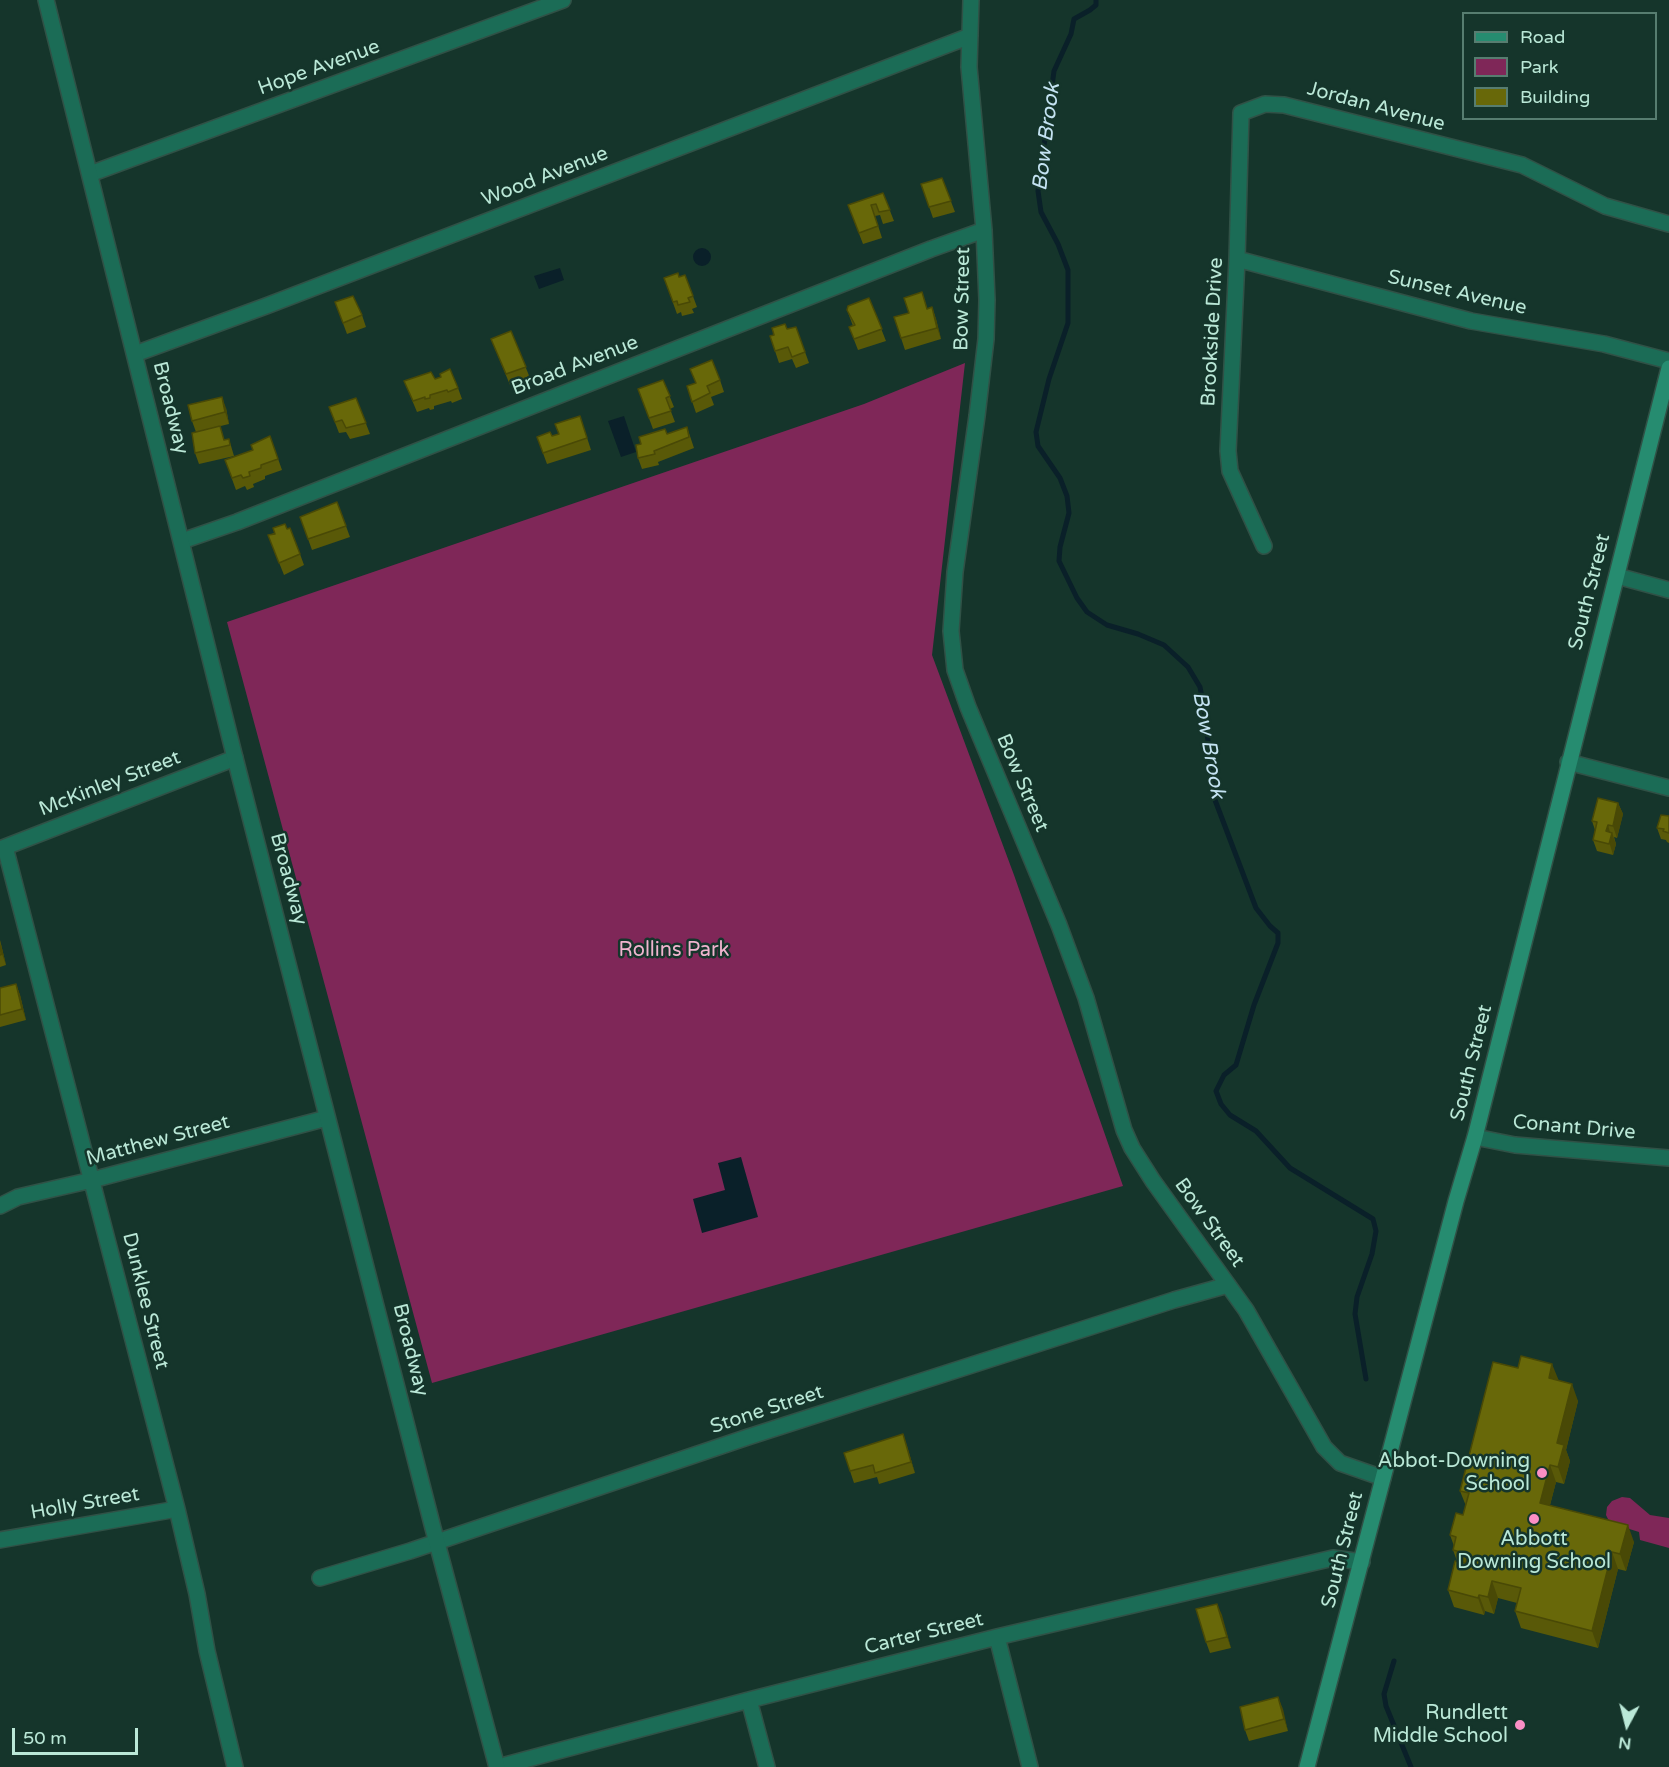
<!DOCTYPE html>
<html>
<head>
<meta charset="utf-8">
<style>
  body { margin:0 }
  #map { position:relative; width:1669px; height:1767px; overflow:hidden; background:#15352b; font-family:"Varela Round",sans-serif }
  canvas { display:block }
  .legend { position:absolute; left:1462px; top:12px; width:195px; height:108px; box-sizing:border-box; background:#15352b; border:2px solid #577d70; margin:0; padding:8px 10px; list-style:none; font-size:18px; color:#bae8d7 }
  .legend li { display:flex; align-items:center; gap:12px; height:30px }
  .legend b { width:30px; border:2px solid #577d70 }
  .north { position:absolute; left:1597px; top:1695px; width:60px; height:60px; -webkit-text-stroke:4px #15352b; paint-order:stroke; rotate:187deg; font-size:16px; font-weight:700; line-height:24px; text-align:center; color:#bae8d7 }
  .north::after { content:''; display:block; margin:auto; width:21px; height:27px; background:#bae8d7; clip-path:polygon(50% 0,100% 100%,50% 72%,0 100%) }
  .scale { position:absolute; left:12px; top:1728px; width:126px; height:27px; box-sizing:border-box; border:3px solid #bae8d7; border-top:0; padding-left:8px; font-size:18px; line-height:21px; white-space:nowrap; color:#bae8d7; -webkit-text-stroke:4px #15352b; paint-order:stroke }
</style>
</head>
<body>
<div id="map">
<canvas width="1669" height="1767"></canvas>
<ul class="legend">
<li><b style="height:8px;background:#268c70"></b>Road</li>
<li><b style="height:16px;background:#7f2758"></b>Park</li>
<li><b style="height:16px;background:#686809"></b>Building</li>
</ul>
<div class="north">N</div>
<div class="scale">50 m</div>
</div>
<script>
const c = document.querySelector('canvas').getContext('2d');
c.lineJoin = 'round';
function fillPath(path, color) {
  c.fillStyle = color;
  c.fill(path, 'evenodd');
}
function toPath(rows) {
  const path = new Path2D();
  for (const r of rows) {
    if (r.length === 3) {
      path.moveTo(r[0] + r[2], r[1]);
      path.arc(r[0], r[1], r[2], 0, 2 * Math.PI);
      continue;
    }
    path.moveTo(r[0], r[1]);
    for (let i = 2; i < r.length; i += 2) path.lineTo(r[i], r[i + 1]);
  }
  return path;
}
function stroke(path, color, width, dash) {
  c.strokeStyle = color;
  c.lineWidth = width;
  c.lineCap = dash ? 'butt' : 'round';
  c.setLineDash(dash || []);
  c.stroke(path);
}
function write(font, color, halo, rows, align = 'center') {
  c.font = font + ' "Varela Round",sans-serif';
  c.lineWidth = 5;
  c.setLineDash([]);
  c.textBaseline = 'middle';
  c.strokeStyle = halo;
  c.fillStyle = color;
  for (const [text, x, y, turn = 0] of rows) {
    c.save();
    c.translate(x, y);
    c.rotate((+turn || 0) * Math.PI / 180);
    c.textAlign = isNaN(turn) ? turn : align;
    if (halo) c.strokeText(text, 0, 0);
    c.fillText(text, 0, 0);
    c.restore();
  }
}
fillPath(toPath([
  [965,363,932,655,1014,875,1123,1186,432,1383,227,622,864,404],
  [1622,1497,1630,1498,1650,1515,1669,1518,1669,1548,1640,1540,1639,1532,1610,1523,1606,1515,1607,1507,1612,1501]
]), '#7f2758');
fillPath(toPath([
  [702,257,9],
  [560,268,564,280,539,289,534,276],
  [624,416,636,452,621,457,608,421],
  [741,1157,758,1217,702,1233,693,1199,725,1190,718,1163]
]), '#0a2029');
stroke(toPath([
  [1096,0,1096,5,1090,10,1074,19,1071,34,1054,71,1038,191,1041,212,1058,244,1068,270,1068,323,1049,379,1036,432,1038,446,1060,478,1067,496,1069,513,1060,547,1059,561,1077,598,1087,612,1107,625,1138,634,1164,645,1188,667,1200,687,1204,708,1215,800,1256,908,1270,926,1278,933,1278,943,1254,1005,1236,1065,1224,1075,1216,1091,1221,1104,1230,1115,1256,1131,1290,1168,1373,1219,1376,1231,1372,1254,1357,1297,1355,1314,1366,1379],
  [1394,1661,1384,1694,1386,1706,1411,1767]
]), '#0a2029', 5);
const minor = toPath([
  [971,0,969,67,984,230,987,300,986,339,977,416,955,572,951,631,955,670,968,707,1059,925,1086,998,1124,1130,1132,1148,1153,1181,1246,1310,1324,1447,1340,1463,1383,1478],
  [90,174,563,0],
  [1237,259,1471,321,1604,344,1669,361],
  [135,354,266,306,970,36],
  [182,541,237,522,931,249,984,230],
  [1264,546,1230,471,1228,451,1237,259,1241,113,1265,104,1284,105,1522,165,1605,206,1669,224],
  [1617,576,1669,590],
  [1568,762,1669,788],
  [5,847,177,1509,197,1594,207,1651,235,1767],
  [0,849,235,758],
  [1475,1137,1515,1145,1669,1158],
  [0,1206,18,1197,92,1180,327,1118],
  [0,1540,177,1509],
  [320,1578,410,1551,748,1437,1174,1300,1228,1285],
  [997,1637,1030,1767],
  [749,1700,767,1767],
  [498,1767,749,1700,997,1637,1333,1558,1362,1562]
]);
const tertiary = toPath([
  [46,0,235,758,433,1528,497,1767]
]);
const secondary = toPath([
  [1307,1767,1456,1201,1475,1137,1669,368]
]);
stroke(minor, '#305146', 18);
stroke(tertiary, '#305146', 18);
stroke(secondary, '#305146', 18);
stroke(minor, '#1b6c56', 15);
stroke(tertiary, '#1b6c56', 15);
stroke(secondary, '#268c70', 15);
fillPath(toPath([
  [942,178,955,212,933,218,921,184],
  [883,193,894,221,883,224,880,215,875,216,882,238,863,244,848,205],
  [685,275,697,307,692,309,694,313,682,316,681,312,677,314,664,278,679,277],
  [869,298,886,341,858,350,849,327,853,326,847,310],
  [335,302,362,315,366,327,347,334],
  [932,307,936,319,941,339,905,350,901,338,928,308],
  [796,327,809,363,796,368,792,359,779,363,770,336],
  [511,331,530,378,510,385,491,339],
  [441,377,458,388,462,399,452,403,451,401,434,406,434,409,430,410,429,408,417,412,404,381,435,379],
  [663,380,674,407,670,409,675,422,653,429,638,389],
  [720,380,724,392,711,397,714,405,696,413,687,386],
  [356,398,370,434,350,439,346,432,339,433,329,407],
  [226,408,229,424,196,432,192,421],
  [580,416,591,450,547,464,537,437,552,436,559,434],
  [687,427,694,448,658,462,659,465,642,469,638,458,641,444],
  [270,436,282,470,265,476,265,479,253,484,254,487,247,490,245,486,236,490,225,460,253,450],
  [229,439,234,456,199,464,195,453,225,440],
  [337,502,350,537,312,550,300,517],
  [287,529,300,554,304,565,284,575,268,535],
  [1618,803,1623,814,1617,838,1614,837,1616,844,1613,855,1597,851,1593,840,1595,830,1592,821],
  [1669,816,1669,843,1667,842,1666,840,1661,839,1657,828],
  [0,940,6,965,0,967],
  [16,984,20,995,26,1020,0,1027,0,988],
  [1559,1381,1578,1401,1566,1450,1570,1461,1564,1484,1556,1482,1550,1505,1634,1542,1626,1571,1618,1569,1598,1648,1521,1628,1515,1611,1517,1603,1498,1598,1494,1614,1485,1611,1484,1615,1454,1607,1448,1590,1457,1561,1453,1550,1454,1546,1450,1535,1463,1515,1466,1506,1460,1491],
  [903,1434,915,1473,879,1484,877,1477,854,1483,844,1453],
  [1217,1604,1231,1648,1210,1653,1206,1642],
  [1278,1697,1288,1731,1249,1741,1245,1730]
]), '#595908');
fillPath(toPath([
  [932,307,936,319,941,339,937,328],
  [222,397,226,408,229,424,225,412],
  [1618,803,1623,814,1617,838,1613,826],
  [1608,825,1611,836,1612,833,1616,844,1613,855,1606,831],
  [0,940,6,965,2,954],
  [16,984,20,995,26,1020,22,1009],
  [1552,1364,1559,1381,1549,1378],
  [1572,1384,1578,1401,1566,1450,1570,1461,1564,1484,1558,1467,1557,1443],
  [903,1434,907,1446,915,1473,911,1462],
  [1550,1465,1556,1482,1546,1520,1540,1503],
  [1628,1525,1634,1542,1626,1571,1620,1554],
  [1612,1552,1618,1569,1598,1648,1592,1631],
  [1492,1581,1498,1598,1494,1614,1488,1597],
  [1479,1595,1485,1611,1484,1615,1478,1598],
  [1217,1604,1222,1615,1231,1648,1227,1637],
  [1278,1697,1283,1709,1288,1731,1284,1719]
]), '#494906');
const building = toPath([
  [942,178,951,201,929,207,921,184,942,178],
  [883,193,890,210,879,212,876,204,871,205,878,226,859,233,848,205,883,193],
  [678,273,679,277,685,275,693,296,688,298,690,302,678,305,677,301,673,302,664,278,678,273],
  [922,292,927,309,932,307,937,328,901,338,894,317,909,313,904,298,922,292],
  [353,296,362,315,343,323,335,302,353,296],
  [869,298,882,329,854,339,849,327,855,325,847,310,848,306,869,298],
  [785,324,787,329,796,327,805,352,792,357,788,347,775,351,770,336,774,335,772,328,785,324],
  [511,331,526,367,506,374,491,339,511,331],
  [712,360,720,380,707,386,710,393,692,402,687,386,696,383,690,369,712,360],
  [450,369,458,388,448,392,447,390,430,395,430,398,425,399,425,397,413,401,404,381,431,372,435,379,441,377,440,374,450,369],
  [663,380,670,396,666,398,671,411,649,418,638,389,663,380],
  [222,397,225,412,192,421,188,405,222,397],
  [356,398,366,423,346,428,342,420,335,422,329,407,356,398],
  [580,416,587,438,543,453,537,437,550,432,552,436,559,434,555,424,580,416],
  [220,426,224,440,229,439,230,445,195,453,192,433,220,426],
  [687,427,689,437,654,451,655,454,638,458,636,445,641,444,639,437,665,429,667,434,687,427],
  [270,436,278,459,261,465,261,468,249,472,250,476,243,478,241,475,232,478,225,460,253,450,251,445,270,436],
  [337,502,346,526,308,539,300,517,337,502],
  [285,524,287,529,290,528,300,554,279,563,268,535,275,534,273,528,285,524],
  [1598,798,1618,803,1613,826,1608,825,1606,831,1612,833,1609,844,1593,840,1597,822,1592,821,1598,798],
  [1661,815,1669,816,1669,833,1663,831,1664,829,1657,828,1661,815],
  [0,945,2,954,0,955,0,945],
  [16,984,22,1009,0,1015,0,988,16,984],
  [1521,1356,1552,1364,1549,1378,1572,1384,1557,1443,1564,1445,1558,1467,1550,1465,1540,1503,1628,1525,1620,1554,1612,1552,1592,1631,1515,1611,1521,1588,1492,1581,1488,1597,1479,1595,1478,1598,1448,1590,1455,1561,1466,1563,1468,1554,1453,1550,1456,1537,1450,1535,1456,1513,1463,1515,1469,1493,1460,1491,1493,1362,1518,1368,1521,1356],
  [903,1434,911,1462,875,1473,873,1465,850,1471,844,1453,903,1434],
  [1217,1604,1227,1637,1206,1642,1196,1609,1217,1604],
  [1278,1697,1284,1719,1245,1730,1240,1707,1278,1697]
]);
fillPath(building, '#686809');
stroke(building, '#494906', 1.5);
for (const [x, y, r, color] of [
  [1542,1473,6,"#fb8fc5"],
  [1534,1519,6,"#fb8fc5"],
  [1520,1725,6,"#fb8fc5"]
]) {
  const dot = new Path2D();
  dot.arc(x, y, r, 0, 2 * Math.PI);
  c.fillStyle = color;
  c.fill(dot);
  stroke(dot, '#15352b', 2);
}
write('20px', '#bae8d7', '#15352b', [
  ["Hope Avenue",319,68,-20],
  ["Jordan Avenue",1376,107,15],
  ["Wood Avenue",545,177,-21],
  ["Sunset Avenue",1457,293,13],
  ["Bow Street",963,299,-89],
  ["Brookside Drive",1213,332,-87],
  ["Broad Avenue",575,366,-21],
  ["Broadway",170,408,76],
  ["South Street",1590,592,-76],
  ["Bow Street",1022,783,67],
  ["McKinley Street",110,784,-21],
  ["Broadway",288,879,75],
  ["South Street",1472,1063,-76],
  ["Conant Drive",1574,1128,5],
  ["Matthew Street",158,1141,-15],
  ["Bow Street",1209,1223,54],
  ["Dunklee Street",145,1301,76],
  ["Broadway",410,1350,76],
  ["Stone Street",767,1410,-18],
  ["Holly Street",85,1504,-10],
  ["South Street",1343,1550,-76],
  ["Carter Street",924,1634,-14]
]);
write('20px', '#f0b4cf', '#15352b', [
  ["Rollins Park",674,951]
]);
write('20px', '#bae8d7', '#15352b', [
  ["Abbot-Downing",1530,1462],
  ["School",1530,1485],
  ["Abbott",1534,1540,"center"],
  ["Downing School",1534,1563,"center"],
  ["Rundlett",1508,1714],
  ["Middle School",1508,1737]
], 'right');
write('italic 21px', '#c4e3f2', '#15352b', [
  ["Bow Brook",1047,137,-83],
  ["Bow Brook",1208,745,80]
]);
</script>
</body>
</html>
